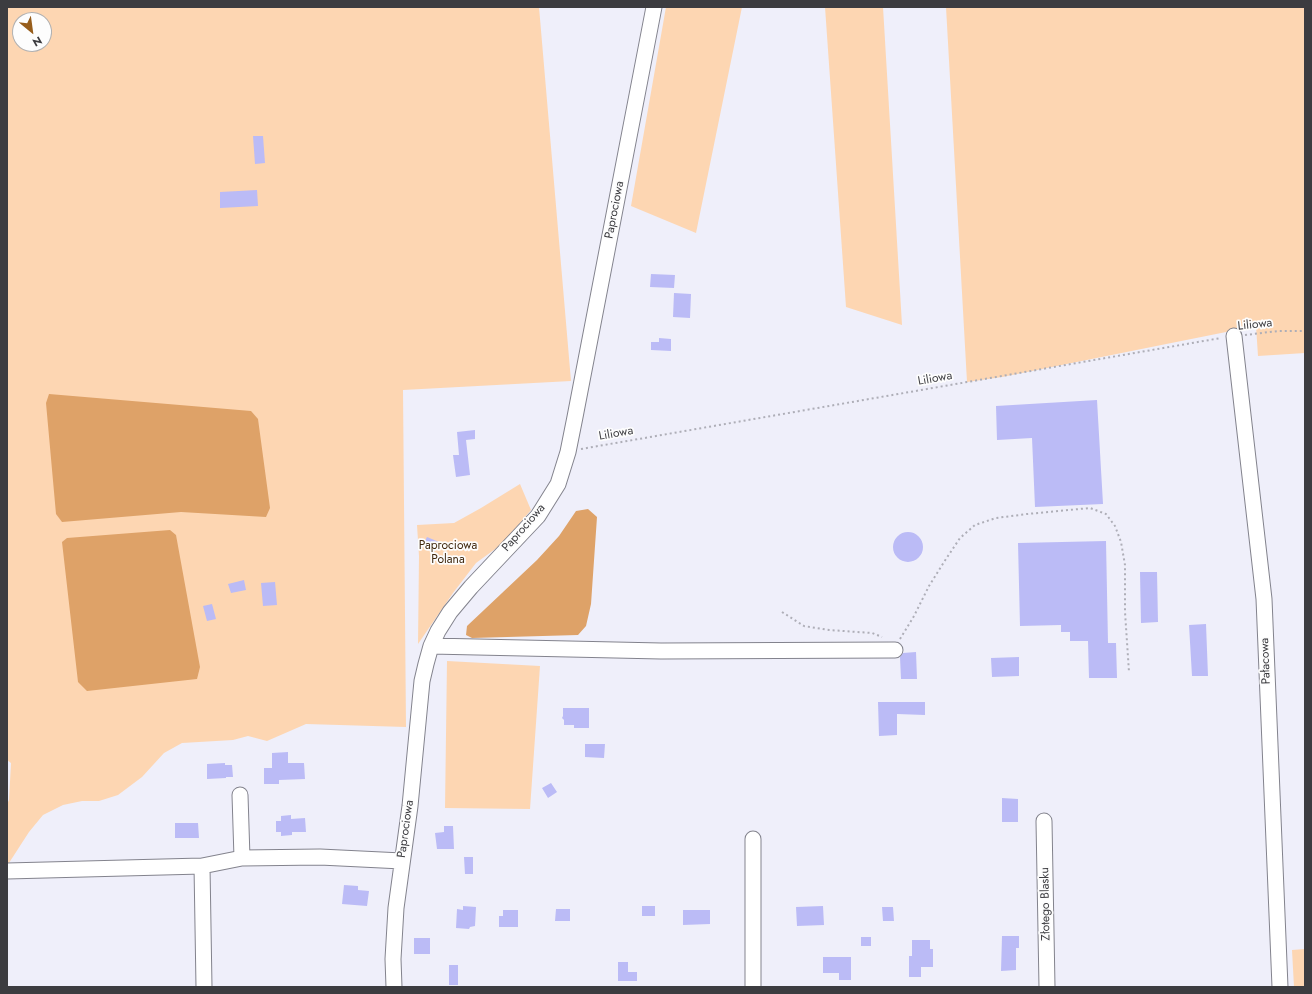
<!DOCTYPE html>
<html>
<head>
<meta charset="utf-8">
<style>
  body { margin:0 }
  #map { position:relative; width:1312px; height:994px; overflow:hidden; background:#efeffa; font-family:Jost,sans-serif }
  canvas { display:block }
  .frame { position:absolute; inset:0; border:8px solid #3c3c40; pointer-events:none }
  .north { position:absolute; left:12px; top:12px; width:40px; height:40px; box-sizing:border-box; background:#fdfdfd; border:1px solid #b0b0b1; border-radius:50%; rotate:151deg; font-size:11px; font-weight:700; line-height:16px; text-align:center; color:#3c3c40 }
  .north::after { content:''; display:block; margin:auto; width:14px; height:18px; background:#975d1b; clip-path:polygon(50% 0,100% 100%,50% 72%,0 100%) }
</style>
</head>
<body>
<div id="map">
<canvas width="1312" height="994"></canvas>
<div class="frame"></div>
<div class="north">N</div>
</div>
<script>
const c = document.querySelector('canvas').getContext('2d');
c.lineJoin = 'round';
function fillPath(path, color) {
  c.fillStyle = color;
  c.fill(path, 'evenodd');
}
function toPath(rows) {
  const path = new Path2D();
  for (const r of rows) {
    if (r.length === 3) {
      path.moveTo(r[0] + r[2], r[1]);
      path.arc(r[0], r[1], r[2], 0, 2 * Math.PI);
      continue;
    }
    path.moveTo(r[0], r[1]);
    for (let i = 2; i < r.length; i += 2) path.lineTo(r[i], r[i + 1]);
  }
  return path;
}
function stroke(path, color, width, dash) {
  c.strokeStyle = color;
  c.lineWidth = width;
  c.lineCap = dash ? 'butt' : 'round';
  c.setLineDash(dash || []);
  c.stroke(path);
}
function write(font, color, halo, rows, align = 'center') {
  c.font = font + ' Jost,sans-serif';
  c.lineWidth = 3.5;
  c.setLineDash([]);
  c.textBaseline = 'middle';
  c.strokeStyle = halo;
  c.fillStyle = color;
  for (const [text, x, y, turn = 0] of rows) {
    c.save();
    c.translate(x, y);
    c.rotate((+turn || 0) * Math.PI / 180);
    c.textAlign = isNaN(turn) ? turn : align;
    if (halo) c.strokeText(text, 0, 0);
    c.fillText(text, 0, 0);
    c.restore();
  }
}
fillPath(toPath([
  [7,7,539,7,571,381,403,390,406,727,306,724,267,741,248,736,233,740,182,743,164,753,142,777,118,795,99,801,82,801,63,805,43,815,29,832,7,866,7,804,9,800,11,763,7,760],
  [20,20,44,20,44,44,20,44],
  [666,7,742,7,696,233,631,206],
  [825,7,883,7,902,325,846,307],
  [946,7,1305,7,1305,353,1258,356,1256,326,1002,377,967,382],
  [520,484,531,510,502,544,476,563,453,593,418,644,419,556,417,525,454,523,481,508],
  [447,661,540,666,530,809,445,808],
  [1305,949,1305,987,1294,987,1292,950]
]), '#fdd6b2');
fillPath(toPath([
  [49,394,251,411,258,419,270,508,266,517,181,512,62,522,56,514,46,403],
  [588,509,597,517,591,604,586,626,578,635,472,638,466,635,467,626,537,560,559,536,576,511],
  [170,530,176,535,200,667,197,679,87,691,78,682,62,542,67,538]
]), '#dea268');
fillPath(toPath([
  [253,136,263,136,265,163,255,164],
  [257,190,258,206,220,208,220,192],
  [651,274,675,275,674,288,650,287],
  [674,293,691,294,690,318,673,317],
  [659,338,671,339,671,351,651,350,651,342,659,342],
  [1097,400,1103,504,1035,507,1032,438,997,440,996,406],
  [475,430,475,439,466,440,470,475,456,477,453,455,459,455,457,432],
  [908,547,15],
  [427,537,439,542,435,551,423,545],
  [1106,541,1108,643,1116,643,1117,678,1089,678,1088,641,1070,641,1070,632,1061,632,1061,625,1020,626,1018,543],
  [1140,572,1157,572,1158,622,1141,623],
  [244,580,246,590,231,593,228,584],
  [275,582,277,605,263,606,261,583],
  [212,604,216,619,207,621,203,606],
  [1206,624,1208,676,1192,676,1189,625],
  [916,652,917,679,901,679,900,657,903,653],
  [1019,657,1019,676,992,677,991,658],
  [878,702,925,702,925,715,897,714,897,735,879,736],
  [563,708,589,708,589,728,574,728,574,725,564,725,564,720,562,718,563,716],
  [585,744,605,744,604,758,585,757],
  [288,752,288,763,304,763,305,779,279,780,279,784,264,784,264,768,272,768,272,753],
  [225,763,225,765,232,765,233,777,226,777,226,778,207,779,207,764],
  [551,783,557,792,548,798,542,788],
  [1002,798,1018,799,1018,822,1002,822],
  [291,815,291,819,305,818,306,832,292,832,292,835,281,836,281,832,276,832,276,821,281,821,281,816],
  [175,823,198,823,199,838,175,838],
  [444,826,453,826,454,849,437,849,435,833,444,832],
  [464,857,473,857,473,874,465,874],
  [344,885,358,886,358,890,369,891,367,906,342,904],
  [463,906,476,907,475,926,470,927,469,929,456,928,457,909,463,910],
  [642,906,655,906,655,916,642,916],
  [823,906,824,925,797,926,796,907],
  [882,907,893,907,894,921,883,921],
  [556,909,570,909,570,921,555,921],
  [503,910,518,910,518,927,499,927,499,916,503,916],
  [683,910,710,910,710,924,683,925],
  [1002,936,1019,936,1019,948,1016,948,1016,970,1001,971],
  [861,937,871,937,871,946,861,946],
  [414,938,430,938,430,954,414,954],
  [912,940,930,940,930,949,933,949,933,967,921,967,921,977,909,977,909,956,912,956],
  [823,957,851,957,851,980,839,980,839,973,823,973],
  [618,962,628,962,628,972,637,972,637,981,618,981],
  [449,965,458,965,458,985,449,985]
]), '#bbbbf6');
const minor = toPath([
  [1234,336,1264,599,1280,987],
  [431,646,661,651,895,650],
  [240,795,242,858],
  [1044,821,1047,987],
  [202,866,204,987],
  [7,871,202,866,242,858,320,857,402,861],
  [394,987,393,959,396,908,410,806,422,681,426,664,431,646,438,631,450,612,471,587,538,516,558,484,568,452,575,417,654,7],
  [753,987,753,839]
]);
stroke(minor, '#83838d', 17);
stroke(toPath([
  [1245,335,1278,331,1305,331],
  [581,449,1221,338],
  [782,612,804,626,829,630,872,633,882,637],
  [900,639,914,616,929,586,944,562,960,538,975,525,996,518,1027,514,1090,508,1106,514,1115,526,1121,542,1125,565,1125,612,1129,672]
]), '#aeaeb7', 2, [2, 3]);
stroke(minor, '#fff', 15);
write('12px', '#3c3c40', '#fdfdfd', [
  ["Paprociowa",615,210,-79],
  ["Liliowa",1255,325,-6],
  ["Liliowa",935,379,-10],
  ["Liliowa",616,434,-10],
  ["Paprociowa",524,528,-49],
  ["Pałacowa",1266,661,-92],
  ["Paprociowa",406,829,-82],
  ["Złotego Blasku",1046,904,-91]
]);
write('12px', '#40280e', '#fdfdfd', [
  ["Paprociowa",448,546],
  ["Polana",448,560]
]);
</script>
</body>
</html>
